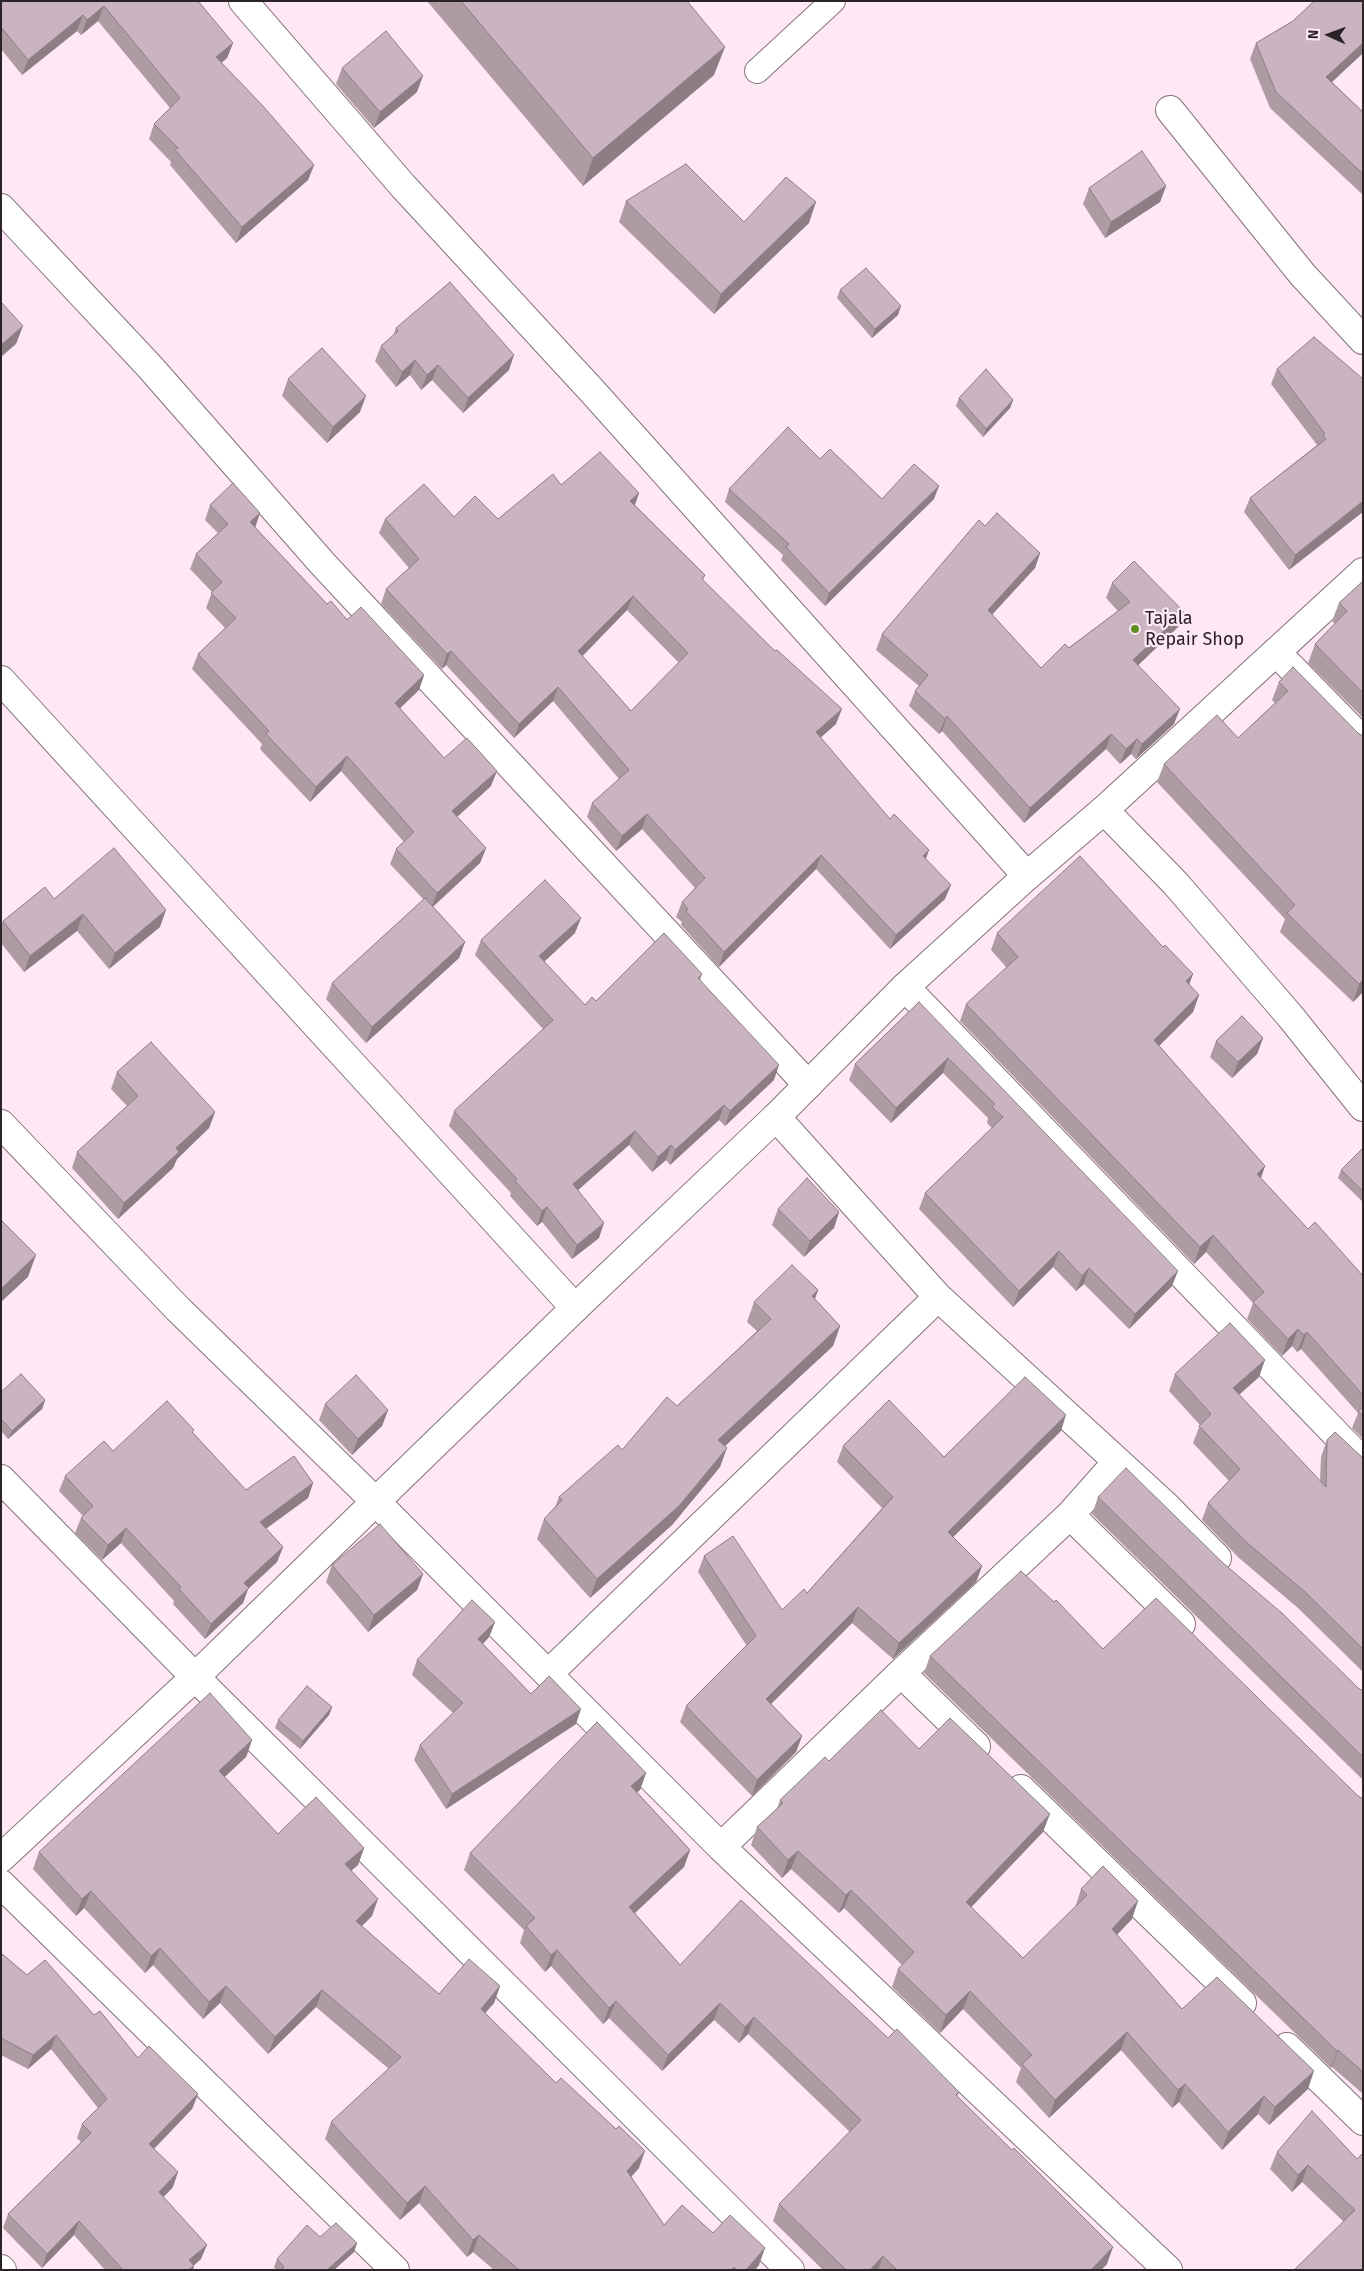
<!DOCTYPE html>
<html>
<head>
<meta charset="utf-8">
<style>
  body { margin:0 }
  #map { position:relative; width:1364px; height:2271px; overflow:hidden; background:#fee8f3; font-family:"Fira Sans",sans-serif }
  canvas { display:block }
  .frame { position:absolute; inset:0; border:2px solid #2b2327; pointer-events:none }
  .north { position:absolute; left:1304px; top:10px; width:50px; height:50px; -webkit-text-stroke:4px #fee8f3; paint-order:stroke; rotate:272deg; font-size:14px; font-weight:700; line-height:20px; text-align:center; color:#2b2327 }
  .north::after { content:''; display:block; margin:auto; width:18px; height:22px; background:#2b2327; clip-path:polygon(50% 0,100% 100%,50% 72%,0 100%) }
</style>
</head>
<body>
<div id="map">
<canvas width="1364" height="2271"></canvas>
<div class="frame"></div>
<div class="north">N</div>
</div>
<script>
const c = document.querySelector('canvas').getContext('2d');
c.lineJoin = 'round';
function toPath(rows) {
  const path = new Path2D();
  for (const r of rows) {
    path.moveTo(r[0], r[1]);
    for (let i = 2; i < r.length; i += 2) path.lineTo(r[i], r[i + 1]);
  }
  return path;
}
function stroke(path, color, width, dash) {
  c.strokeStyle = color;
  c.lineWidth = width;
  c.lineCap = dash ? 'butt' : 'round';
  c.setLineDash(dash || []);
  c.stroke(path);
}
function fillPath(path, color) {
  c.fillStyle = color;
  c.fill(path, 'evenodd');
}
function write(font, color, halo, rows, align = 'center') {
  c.font = font + ' "Fira Sans",sans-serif';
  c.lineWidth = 4.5;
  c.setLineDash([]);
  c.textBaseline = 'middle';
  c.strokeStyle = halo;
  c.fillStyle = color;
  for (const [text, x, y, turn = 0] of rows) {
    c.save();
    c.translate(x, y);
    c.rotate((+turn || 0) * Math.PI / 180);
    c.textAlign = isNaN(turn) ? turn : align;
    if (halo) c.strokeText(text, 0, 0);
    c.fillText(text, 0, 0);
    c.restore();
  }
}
const service = toPath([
  [757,71,833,1]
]);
const minor = toPath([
  [243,1,403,186,593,392,1027,876],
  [1170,110,1302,274,1363,340],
  [1,208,150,367,322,563,808,1085],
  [1276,652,1363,741],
  [1,680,575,1308],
  [1104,810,1176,884,1290,1016,1363,1107],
  [905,987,1363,1462],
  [776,1117,938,1297,1165,1505,1217,1558],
  [1,1124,178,1309,376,1502,721,1847,1168,2270],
  [1070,1515,1181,1624],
  [901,1673,1070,1515,1117,1462],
  [548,1674,938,1297],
  [1021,1789,1242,2003],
  [721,1847,901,1673,976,1746],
  [1,1858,195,1677],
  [1,1884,395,2270],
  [1287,2047,1363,2121],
  [1,2269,2,2270]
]);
const tertiary = toPath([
  [1,1479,195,1677,790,2270],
  [195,1677,575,1308,776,1117,905,987,1027,876,1104,810,1363,572]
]);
stroke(service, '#86727c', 26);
stroke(minor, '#86727c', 30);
stroke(tertiary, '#86727c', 30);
stroke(service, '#fff', 24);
stroke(minor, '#fff', 28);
stroke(tertiary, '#fff', 28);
fillPath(toPath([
  [1,1,198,1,233,43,227,58,221,63,314,165,308,180,236,243,170,165,171,162,149,139,154,124,170,108,98,21,81,35,77,31,22,75,1,49],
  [427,1,687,1,714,75,583,186],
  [1363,3,1363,53,1332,82,1363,112,1363,195,1270,108,1250,59,1256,43,1293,21],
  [342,68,417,92,374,128,336,84],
  [1166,186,1160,202,1105,238,1083,204,1089,188],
  [626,201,744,222,809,223,714,314,619,222],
  [840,290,898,315,872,338,837,298],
  [396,328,509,370,463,413,432,380,421,390,410,375,396,387,375,361,381,346,393,336],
  [1277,369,1363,379,1289,570,1244,512,1250,498,1317,445,1271,384],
  [288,379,360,412,327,443,282,396],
  [959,398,1013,400,1010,408,983,437,956,406],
  [820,459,882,499,934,499,825,606,781,560,783,555,725,502,729,489],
  [561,485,639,493,635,505,705,575,703,580,836,724,820,738,890,819,926,859,945,899,890,949,816,869,719,967,681,925,682,922,676,917,682,902,695,888,642,829,616,851,587,817,592,803,619,779,553,701,514,738,446,665,442,669,381,604,386,589,409,568,379,533,385,519,454,517,498,519],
  [627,610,679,663,631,711,582,656],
  [210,505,255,527,327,604,424,675,419,690,400,708,444,758,491,786,457,817,486,848,480,863,433,907,465,942,459,958,366,1043,326,999,332,983,424,900,390,864,396,849,404,842,341,771,310,802,260,749,262,744,192,669,198,654,225,628,206,608,212,592,190,569,196,554,218,533,205,520],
  [985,526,1040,553,1035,568,992,615,1041,668,1118,611,1106,598,1112,583,1184,612,1178,627,1138,665,1174,724,1136,759,1131,754,1120,764,1106,749,1024,823,942,731,939,734,909,706,915,691,919,686,876,650,882,634],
  [1363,581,1363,718,1308,663,1315,644,1335,624,1332,621,1339,603],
  [1279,682,1363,736,1363,992,1353,1002,1280,932,1285,919,1157,782,1164,764,1238,738,1275,703,1272,700],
  [54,899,160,927,109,969,77,931,24,972,1,943,1,925,3,921],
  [575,933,544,962,585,1005,596,1001,702,974,700,981,774,1080,725,1126,719,1120,670,1165,666,1160,652,1172,629,1145,578,1190,599,1238,572,1259,542,1222,537,1226,510,1196,511,1193,449,1126,454,1111,543,1029,475,955,481,940],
  [997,933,1189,985,1199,995,1193,1012,1159,1046,1265,1166,1261,1178,1308,1229,1363,1276,1363,1439,1352,1428,1358,1413,1301,1349,1297,1352,1292,1346,1282,1356,1247,1319,1253,1303,1206,1252,1194,1264,960,1021,966,1004,1007,968,991,950],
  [919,1002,1172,1286,1129,1329,1084,1284,1076,1291,1053,1267,1013,1307,919,1209,925,1193,992,1128,987,1123,988,1118,943,1073,891,1123,849,1080,855,1064],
  [1263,1038,1257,1054,1232,1078,1210,1057,1216,1041],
  [117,1072,215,1112,209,1128,177,1159,173,1168,118,1219,72,1168,77,1152,127,1106,111,1089],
  [1363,1148,1363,1202,1338,1178,1341,1170],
  [778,1209,839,1212,834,1228,804,1257,772,1225],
  [818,1290,815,1299,840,1326,833,1346,725,1446,720,1467,672,1525,590,1598,537,1539,544,1519,555,1507,559,1497,622,1450,677,1406,757,1331,747,1322,754,1302],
  [1175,1374,1259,1377,1239,1395,1320,1482,1321,1457,1327,1440,1363,1458,1363,1672,1298,1608,1239,1558,1202,1520,1208,1503,1229,1481,1193,1443,1200,1425,1169,1391],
  [1,1392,45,1400,42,1409,8,1439,1,1431],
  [325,1404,388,1410,382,1426,352,1455,319,1420],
  [1061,1431,953,1537,982,1566,976,1582,893,1659,852,1623,771,1704,802,1736,796,1752,752,1796,680,1722,686,1706,747,1646,698,1572,704,1556,782,1610,807,1593,882,1508,837,1462,843,1446,944,1457],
  [193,1433,246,1490,313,1483,308,1498,266,1529,283,1547,277,1562,248,1589,243,1603,205,1639,173,1604,174,1601,121,1543,102,1560,75,1533,81,1518,83,1516,59,1491,65,1476,113,1451],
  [1098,1497,1223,1563,1358,1688,1363,1691,1363,1780,1092,1514],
  [332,1565,423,1574,417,1590,368,1632,326,1582],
  [495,1622,489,1637,483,1644,531,1694,576,1724,446,1809,414,1760,420,1745,453,1713,412,1675,417,1660],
  [1103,1649,1363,1799,1363,2094,1332,2067,1331,2068,924,1673,930,1656],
  [332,1707,329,1715,300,1749,275,1728,278,1720],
  [252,1740,246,1757,224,1777,278,1834,364,1848,358,1865,351,1871,372,1916,362,1926,439,1994,500,1986,494,2003,485,2013,639,2168,631,2177,664,2225,713,2233,759,2265,755,2270,494,2270,473,2252,467,2257,419,2203,400,2220,325,2139,331,2122,389,2069,316,2007,268,2054,220,2003,203,2019,153,1965,145,1973,84,1908,76,1916,33,1869,39,1852],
  [919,1749,1043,1832,971,1907,1023,1958,1075,1908,1081,1889,1132,1919,1117,1935,1182,2009,1308,2089,1269,2125,1258,2114,1222,2150,1179,2102,1172,2108,1121,2050,1049,2118,1016,2082,1021,2068,963,2009,940,2033,892,1987,898,1969,902,1965,844,1908,839,1913,791,1869,782,1878,751,1845,757,1827,777,1809,780,1800,829,1761],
  [646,1773,640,1790,637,1792,690,1850,684,1867,635,1913,680,1965,888,2038,959,2092,957,2097,1107,2264,1101,2270,823,2270,773,2221,779,2204,850,2132,748,2034,739,2043,714,2020,662,2071,609,2018,603,2024,551,1966,545,1972,520,1943,524,1930,464,1870,470,1853],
  [1,1953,27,1975,94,2015,138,2058,198,2094,192,2109,154,2149,173,2187,163,2197,201,2259,194,2265,193,2270,105,2270,74,2235,42,2268,3,2228,8,2214,81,2142,77,2138,82,2124,98,2108,51,2049,28,2069,1,2055],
  [1277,2152,1357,2159,1363,2270,1343,2221,1302,2182,1292,2192,1270,2169],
  [320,2237,357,2243,354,2252,334,2270,276,2270,274,2267,277,2259]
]), '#ae9ba4');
fillPath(toPath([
  [104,6,98,21,81,35,87,20],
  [83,15,77,31,22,75,28,60],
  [233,43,227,58,210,73,216,57],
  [1363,43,1363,53,1320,93,1326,77],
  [725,47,714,75,583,186,593,158],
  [423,76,417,92,374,128,380,112],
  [314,165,308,180,236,243,242,227],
  [1166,186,1160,202,1105,238,1111,222],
  [816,202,809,223,714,314,721,294],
  [901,306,898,315,872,338,875,329],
  [23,326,16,344,1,357,1,345],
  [514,355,509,370,463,413,468,398],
  [415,360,410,375,396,387,402,372],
  [438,365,432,380,421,390,427,375],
  [366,396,360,412,327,443,333,427],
  [1013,400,1010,408,983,437,986,429],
  [939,486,934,499,825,606,829,593],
  [639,493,634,507,630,501],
  [1363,501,1363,512,1289,570,1295,555],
  [260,513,255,528,250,522],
  [1040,553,1035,568,982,625,988,610],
  [633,596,627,610,573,666,578,651],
  [1184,612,1178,627,1128,675,1133,660],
  [451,651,446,665,442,669,447,654],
  [424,675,419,690,390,718,395,703],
  [558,687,553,701,514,738,519,724],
  [842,709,836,724,810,747,816,732],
  [1180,709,1174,724,1136,759,1142,744],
  [947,716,942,731,939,734,945,719],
  [1111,734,1106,749,1024,823,1030,808],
  [1137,739,1131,754,1120,764,1126,749],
  [347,756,341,771,310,802,316,787],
  [497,771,491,786,447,826,452,811],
  [647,814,642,829,616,851,622,836],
  [486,848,480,863,431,908,437,893],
  [929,850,924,865,923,856],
  [821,855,816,869,719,967,724,952],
  [951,885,945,899,890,949,896,935],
  [166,910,160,927,109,969,115,953],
  [83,914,77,931,24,972,30,956],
  [581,918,575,933,534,971,539,956],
  [465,942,459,958,366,1043,372,1027],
  [1193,974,1187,991,1186,981],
  [1363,980,1363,992,1353,1002,1359,984],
  [1199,995,1193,1012,1148,1057,1154,1040],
  [1263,1038,1257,1054,1232,1078,1238,1062],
  [948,1058,943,1073,891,1123,896,1108],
  [779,1065,774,1080,725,1126,730,1111],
  [724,1105,719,1120,670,1165,675,1150],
  [215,1112,209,1128,177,1159,173,1168,118,1219,124,1203,176,1148],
  [635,1131,629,1145,568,1199,573,1184],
  [671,1145,666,1160,652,1172,658,1157],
  [1265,1166,1259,1183,1257,1174],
  [547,1207,542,1222,537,1226,542,1211],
  [839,1212,834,1228,804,1257,810,1241],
  [604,1223,599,1238,572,1259,577,1245],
  [1213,1235,1206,1252,1194,1264,1200,1247],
  [1059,1251,1053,1267,1013,1307,1019,1291],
  [36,1255,28,1277,1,1302,1,1289],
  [1089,1268,1084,1284,1076,1291,1082,1276],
  [1178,1271,1172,1286,1129,1329,1135,1314],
  [818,1290,811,1309,812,1296],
  [840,1326,833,1346,711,1459,718,1440],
  [1298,1329,1292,1346,1282,1356,1288,1339],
  [1307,1332,1301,1349,1297,1352,1304,1335],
  [1265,1360,1259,1377,1227,1405,1233,1388],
  [45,1400,42,1409,8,1439,12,1431],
  [388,1410,382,1426,352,1455,358,1439],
  [1066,1415,1061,1431,942,1548,948,1532],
  [727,1448,720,1467,672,1525,590,1598,597,1579],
  [313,1483,308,1498,254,1537,260,1522],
  [126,1528,121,1543,102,1560,108,1545],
  [283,1547,277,1562,248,1589,243,1603,205,1639,211,1624,244,1583],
  [982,1566,976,1582,893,1659,899,1643],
  [423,1574,417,1590,368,1632,374,1615],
  [858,1607,852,1623,760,1715,766,1699],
  [495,1622,489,1637,473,1655,478,1639],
  [332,1707,329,1715,300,1749,303,1741],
  [581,1709,576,1724,446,1809,452,1794],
  [802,1736,796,1752,752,1796,757,1780],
  [252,1740,246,1757,213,1788,219,1771],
  [646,1773,640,1790,624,1803,631,1786],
  [1050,1814,1043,1832,959,1920,966,1902],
  [364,1848,358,1865,339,1881,345,1864],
  [690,1850,684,1867,623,1924,629,1907],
  [798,1851,791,1869,782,1878,788,1860],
  [851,1890,844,1908,839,1913,846,1895],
  [91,1891,84,1908,76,1916,82,1899],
  [378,1899,372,1916,349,1938,356,1921],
  [1138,1901,1132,1919,1105,1947,1112,1929],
  [160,1948,153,1965,145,1973,151,1956],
  [557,1950,551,1966,545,1972,551,1955],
  [226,1986,220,2003,203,2019,209,2002],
  [500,1986,494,2003,474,2026,481,2009],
  [322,1990,316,2007,268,2054,275,2037],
  [970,1991,963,2009,940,2033,946,2015],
  [616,2001,609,2018,603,2024,609,2008],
  [720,2003,714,2020,662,2071,668,2055],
  [754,2017,748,2034,739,2043,745,2027],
  [1127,2032,1121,2050,1049,2118,1055,2100],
  [56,2035,51,2049,28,2069,33,2055],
  [1338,2050,1332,2067,1331,2068,1337,2051],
  [1314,2071,1308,2089,1269,2125,1275,2107],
  [1185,2084,1179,2102,1172,2108,1178,2090],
  [198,2094,192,2109,144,2159,149,2144],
  [1264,2096,1258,2114,1222,2150,1228,2132],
  [645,2151,639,2168,621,2188,627,2171],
  [1308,2165,1302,2182,1292,2192,1298,2175],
  [178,2172,173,2187,154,2207,159,2192],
  [425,2186,419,2203,400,2220,407,2203],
  [79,2221,74,2235,42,2268,47,2254],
  [479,2235,473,2252,467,2257,473,2240],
  [357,2243,354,2252,334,2270,327,2270],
  [207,2245,201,2259,192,2267,194,2266,193,2270,185,2270,189,2260],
  [1113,2247,1107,2264,1101,2270,1091,2270],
  [765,2248,759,2265,755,2270,746,2270],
  [883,2256,878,2270,870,2270]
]), '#8d7e86');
const building = toPath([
  [1,1,198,1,233,43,216,57,263,106,314,165,242,227,175,150,178,148,154,124,180,98,104,6,87,20,83,15,28,60,1,27,1,1],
  [461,1,687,1,725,47,593,158,461,1],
  [1314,1,1361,1,1363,3,1363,43,1326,77,1363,112,1363,174,1276,92,1256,43,1293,21,1314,1],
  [386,31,423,76,380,112,342,68,386,31],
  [1142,151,1166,186,1111,222,1089,188,1142,151],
  [686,164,744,222,786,177,816,202,721,294,626,201,686,164],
  [866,268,901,306,875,329,840,290,866,268],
  [450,282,514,355,468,398,438,365,427,375,415,360,402,372,381,346,398,331,396,328,450,282],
  [1,302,23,326,1,345,1,302],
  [1314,337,1363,379,1363,501,1295,555,1250,498,1326,439,1323,436,1325,434,1277,369,1314,337],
  [322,348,366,396,333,427,288,379,322,348],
  [986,369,1013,400,986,429,959,398,986,369],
  [788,427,820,459,830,449,882,499,914,464,939,486,829,593,786,547,789,544,729,489,788,427],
  [600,452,639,493,630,501,705,575,702,579,775,651,777,650,842,709,816,732,890,819,894,814,929,850,923,856,951,885,896,935,821,855,724,952,686,911,688,909,682,902,705,878,647,814,622,836,592,803,629,770,558,687,519,724,451,651,447,654,386,589,419,559,385,519,424,484,454,517,475,496,498,519,553,474,561,485,600,452],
  [633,596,688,653,631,711,578,651,633,596],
  [233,483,260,513,250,522,327,604,331,601,347,620,361,607,424,675,395,703,444,758,467,738,497,771,452,811,486,848,437,893,396,849,414,832,347,756,316,787,266,734,269,731,198,654,236,618,211,593,222,582,196,554,228,524,210,505,233,483],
  [997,513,1040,553,988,610,1041,668,1065,644,1069,648,1130,602,1112,583,1134,561,1184,612,1133,660,1180,709,1142,744,1137,739,1126,749,1111,734,1030,808,947,716,945,719,915,691,928,675,882,634,979,520,985,526,997,513],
  [1363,581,1363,693,1315,644,1347,611,1339,603,1363,581],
  [1293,667,1359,734,1363,736,1363,980,1359,984,1287,913,1295,905,1164,764,1217,715,1238,738,1288,691,1279,682,1293,667],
  [114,848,166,910,115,953,83,914,30,956,3,921,45,887,54,899,114,848],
  [1080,856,1163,947,1165,945,1193,974,1186,981,1199,995,1154,1040,1265,1166,1257,1174,1308,1229,1315,1222,1363,1276,1363,1395,1307,1332,1304,1335,1298,1329,1288,1339,1253,1302,1264,1292,1213,1235,1200,1247,966,1004,1018,957,997,933,1080,856],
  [545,880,581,918,539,956,585,1005,592,997,596,1001,664,933,702,974,698,978,779,1065,730,1111,724,1105,675,1150,671,1145,658,1157,635,1131,573,1184,604,1223,577,1245,547,1207,542,1211,515,1181,517,1179,454,1111,553,1020,481,940,545,880],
  [425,898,465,942,372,1027,332,983,425,898],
  [919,1002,1178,1271,1135,1314,1089,1268,1082,1276,1059,1251,1019,1291,925,1193,1003,1117,992,1107,995,1104,948,1058,896,1108,855,1064,919,1002],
  [1242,1016,1263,1038,1238,1062,1216,1041,1242,1016],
  [151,1042,215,1112,176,1148,179,1152,124,1203,77,1152,138,1096,117,1072,151,1042],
  [1363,1148,1363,1191,1341,1170,1363,1148],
  [807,1178,839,1212,810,1241,778,1209,807,1178],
  [1,1220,36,1255,1,1289,1,1220],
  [792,1265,818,1290,812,1296,840,1326,718,1440,727,1448,679,1506,597,1579,544,1519,562,1500,559,1497,618,1445,622,1450,667,1397,677,1406,771,1319,754,1302,792,1265],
  [1230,1323,1265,1360,1233,1388,1326,1487,1327,1440,1335,1432,1363,1458,1363,1649,1304,1591,1245,1541,1208,1503,1240,1469,1199,1426,1211,1414,1175,1374,1230,1323],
  [21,1374,45,1400,12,1431,1,1419,1,1392,21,1374],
  [356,1375,388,1410,358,1439,325,1404,356,1375],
  [1025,1377,1066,1415,948,1532,982,1566,899,1643,858,1607,766,1699,802,1736,757,1780,686,1706,756,1636,704,1556,733,1536,782,1610,804,1589,807,1593,893,1497,843,1446,889,1400,944,1457,1025,1377],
  [167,1401,194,1430,192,1432,246,1490,294,1456,313,1483,260,1522,283,1547,244,1583,249,1588,211,1624,179,1589,181,1587,126,1528,108,1545,81,1518,93,1506,65,1476,104,1441,113,1451,167,1401],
  [1363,1407,1363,1416,1358,1411,1363,1407],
  [1126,1468,1223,1563,1283,1614,1358,1688,1363,1691,1363,1757,1098,1497,1126,1468],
  [380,1524,423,1574,374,1615,332,1565,380,1524],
  [1021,1571,1054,1602,1056,1600,1103,1649,1156,1598,1358,1796,1363,1799,1363,2072,1338,2050,1337,2051,930,1656,1021,1571],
  [472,1600,495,1622,478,1639,531,1694,549,1676,581,1709,452,1794,420,1745,463,1703,417,1660,472,1600],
  [307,1686,332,1707,303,1741,278,1720,307,1686],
  [210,1693,252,1740,219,1771,278,1834,316,1797,364,1848,345,1864,378,1899,356,1921,439,1994,469,1959,500,1986,481,2009,556,2083,561,2078,616,2129,619,2126,645,2151,627,2171,664,2225,682,2205,713,2233,730,2215,765,2248,746,2270,737,2270,734,2267,731,2270,519,2270,479,2235,473,2240,425,2186,407,2203,331,2122,401,2057,322,1990,275,2037,226,1986,209,2002,160,1948,151,1956,91,1891,82,1899,39,1852,210,1693],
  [881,1710,919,1749,950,1718,1050,1814,966,1902,1023,1958,1087,1895,1081,1889,1103,1866,1138,1901,1112,1929,1182,2009,1217,1977,1314,2071,1275,2107,1264,2096,1228,2132,1185,2084,1178,2090,1127,2032,1055,2100,1022,2064,1032,2055,970,1991,946,2015,898,1969,914,1952,851,1890,846,1895,798,1851,788,1860,757,1827,783,1803,780,1800,825,1757,829,1761,881,1710],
  [597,1722,646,1773,631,1786,690,1850,629,1907,680,1965,741,1900,888,2038,897,2029,959,2092,956,2095,1012,2150,1014,2148,1113,2247,1091,2270,897,2270,883,2256,870,2270,846,2270,779,2204,861,2120,754,2017,745,2027,720,2003,668,2055,616,2001,609,2008,557,1950,551,1955,526,1926,535,1918,470,1853,597,1722],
  [1,1953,27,1975,45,1960,94,2015,100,2011,138,2058,149,2046,198,2094,149,2144,178,2172,159,2192,207,2245,189,2260,194,2266,188,2270,123,2270,79,2221,47,2254,8,2214,91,2133,82,2124,107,2099,56,2035,33,2055,1,2038,1,1953],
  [1312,2111,1357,2159,1363,2153,1363,2270,1294,2270,1355,2210,1308,2165,1298,2175,1277,2152,1312,2111],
  [336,2223,357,2243,327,2270,281,2270,284,2267,277,2259,307,2225,320,2237,336,2223]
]);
fillPath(building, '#cab4bf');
stroke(building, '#8d7e86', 1);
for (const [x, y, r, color] of [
  [1135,629,5,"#618e21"]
]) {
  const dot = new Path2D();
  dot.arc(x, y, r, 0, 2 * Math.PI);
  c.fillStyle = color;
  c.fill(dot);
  stroke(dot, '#fee8f3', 2);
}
write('18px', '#2b2327', '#fee8f3', [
  ["Tajala",1145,619],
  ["Repair Shop",1145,640]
], 'left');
</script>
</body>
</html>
